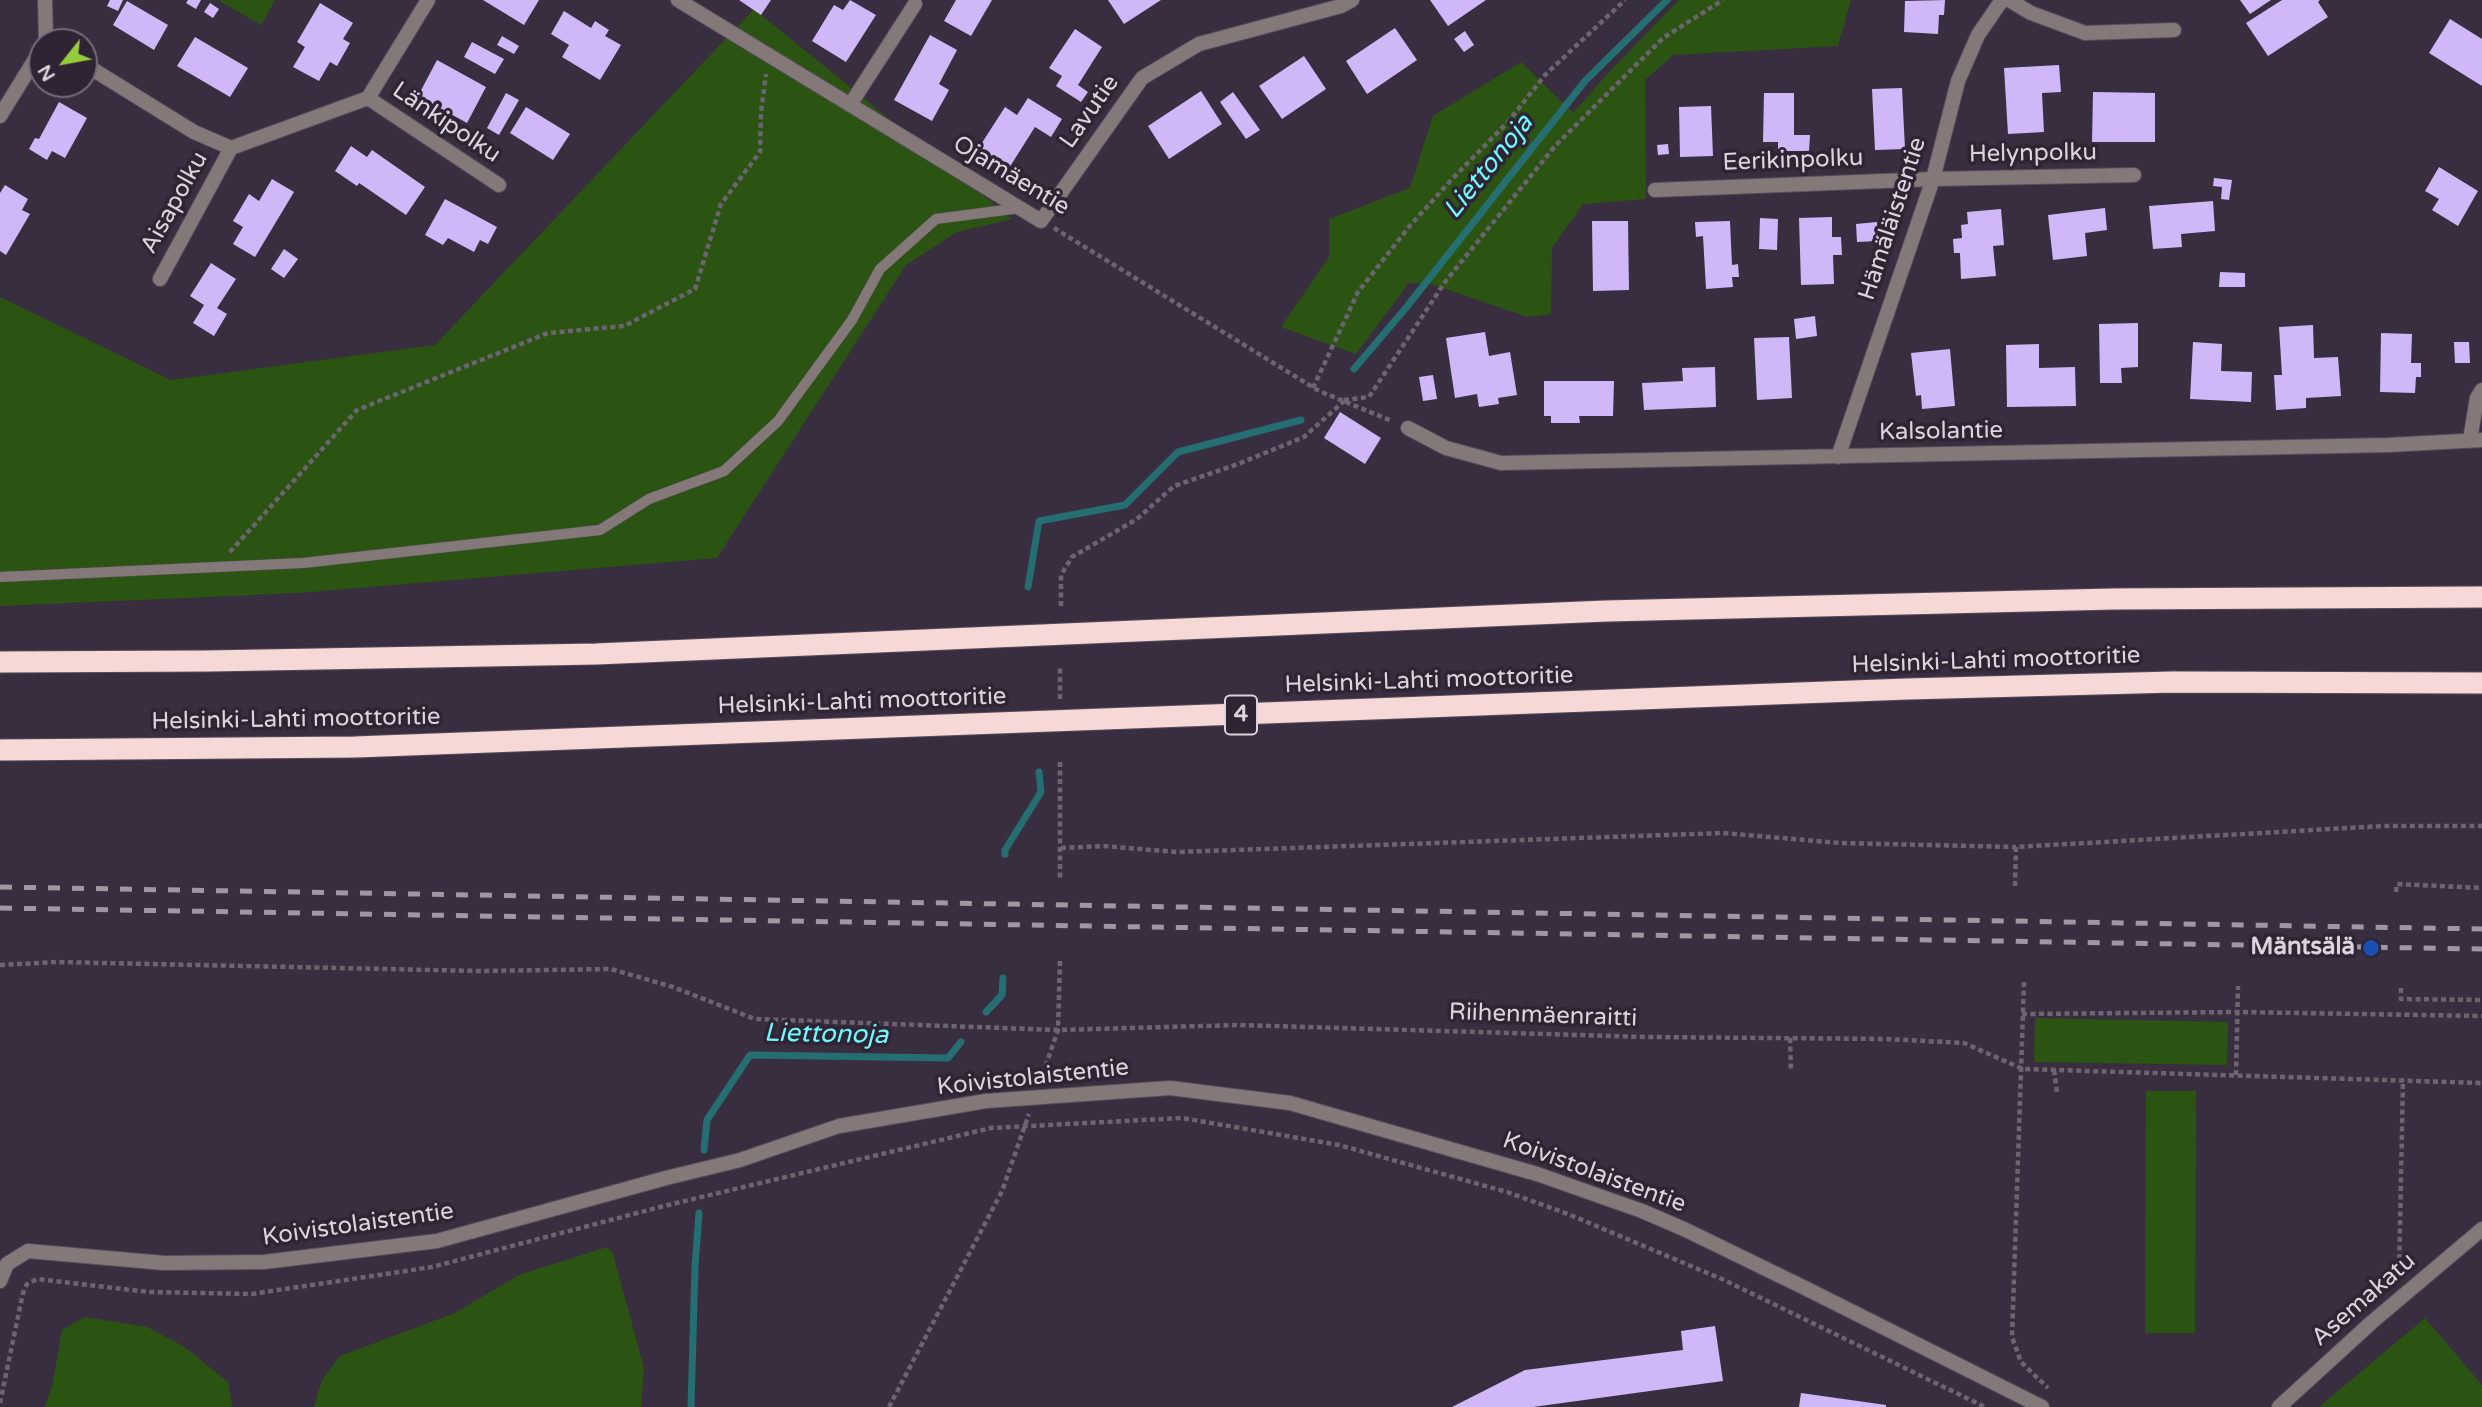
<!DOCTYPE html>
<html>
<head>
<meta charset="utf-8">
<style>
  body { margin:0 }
  #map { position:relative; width:2482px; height:1407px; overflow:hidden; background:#392e3f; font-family:"Varela Round",sans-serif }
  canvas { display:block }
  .north { position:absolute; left:28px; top:28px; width:70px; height:70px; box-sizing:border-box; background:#2f2434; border:2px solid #746a78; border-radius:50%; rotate:239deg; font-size:19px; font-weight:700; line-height:28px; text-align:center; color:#dbd4de }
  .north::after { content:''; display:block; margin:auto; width:24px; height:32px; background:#95cc3b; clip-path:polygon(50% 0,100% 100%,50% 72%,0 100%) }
</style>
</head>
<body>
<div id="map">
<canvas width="2482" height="1407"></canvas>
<div class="north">N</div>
</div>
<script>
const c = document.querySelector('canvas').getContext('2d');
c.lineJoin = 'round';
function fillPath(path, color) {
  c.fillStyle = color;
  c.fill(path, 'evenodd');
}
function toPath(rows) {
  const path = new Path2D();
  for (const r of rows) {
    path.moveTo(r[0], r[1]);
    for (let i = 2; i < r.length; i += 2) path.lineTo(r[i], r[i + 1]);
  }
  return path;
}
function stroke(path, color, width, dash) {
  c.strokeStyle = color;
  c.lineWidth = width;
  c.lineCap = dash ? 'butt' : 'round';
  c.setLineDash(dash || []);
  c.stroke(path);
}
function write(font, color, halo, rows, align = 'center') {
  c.font = font + ' "Varela Round",sans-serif';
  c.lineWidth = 7;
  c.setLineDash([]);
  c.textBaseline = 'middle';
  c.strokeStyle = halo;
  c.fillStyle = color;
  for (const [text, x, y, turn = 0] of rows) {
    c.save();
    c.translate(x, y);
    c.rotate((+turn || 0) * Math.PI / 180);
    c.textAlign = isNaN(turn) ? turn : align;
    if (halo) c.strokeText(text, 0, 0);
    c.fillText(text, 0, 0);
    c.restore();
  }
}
fillPath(toPath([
  [218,0,275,0,261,25],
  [1679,0,1851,0,1838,46,1673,55,1645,80,1646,199,1583,204,1552,248,1551,314,1528,317,1431,284,1409,283,1356,354,1281,327,1329,257,1329,219,1410,188,1433,116,1521,62,1573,113,1610,71],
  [754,9,1012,219,957,232,906,265,717,558,299,593,0,606,0,297,171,380,435,345],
  [2035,1018,2228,1022,2227,1065,2034,1062],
  [2146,1091,2196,1091,2195,1333,2145,1333],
  [607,1247,613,1254,644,1368,641,1407,314,1407,322,1380,340,1356,455,1313,519,1275],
  [85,1317,147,1327,183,1346,228,1382,232,1407,45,1407,53,1382,62,1330],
  [2425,1318,2482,1385,2482,1407,2319,1407]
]), '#2b5412');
stroke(toPath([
  [1354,369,1405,309,1585,81,1667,0],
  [1028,587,1039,521,1125,505,1178,452,1301,420],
  [1005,854,1005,850,1041,792,1039,772],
  [986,1012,1002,995,1003,978],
  [704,1150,707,1120,750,1055,948,1058,961,1042],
  [691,1407,695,1267,699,1213]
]), '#256e72', 7);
fillPath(toPath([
  [110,0,123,0,118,11,107,6],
  [188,0,201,0,196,9,186,3],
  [483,0,539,0,524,25],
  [739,0,771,0,761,15],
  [850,0,876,15,846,62,812,41,834,5,843,10],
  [956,0,992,0,971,36,944,21],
  [1108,0,1161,0,1124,24],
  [1430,0,1486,0,1448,26],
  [1945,0,1944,15,1939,15,1938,34,1904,32,1905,1],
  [2240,0,2271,0,2250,14],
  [2282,0,2320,0,2318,2,2328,17,2268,56,2246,23],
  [127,1,168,25,154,50,113,25],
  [210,3,219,9,213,18,204,12],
  [320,3,353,23,343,39,350,43,337,66,330,62,319,81,293,67,305,47,297,42],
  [564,11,591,28,595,21,609,30,605,36,621,45,600,80,562,57,569,45,551,34],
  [2450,19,2482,39,2482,86,2429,53],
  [1395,28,1417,60,1367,94,1346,61],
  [1075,29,1102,47,1078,85,1088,92,1081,102,1056,86,1062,76,1049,68],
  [1465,31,1474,45,1464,52,1454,39],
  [930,35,957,50,939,84,949,90,932,121,894,100],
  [502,36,519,46,514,54,497,45],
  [195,37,248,68,230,97,177,66],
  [472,42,504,59,495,74,464,57],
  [1304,56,1326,89,1282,119,1259,86],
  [437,60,486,87,467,123,418,96],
  [2059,65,2061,92,2042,93,2044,132,2008,134,2004,68],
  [1902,88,1905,149,1875,150,1872,89],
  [1201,91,1222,124,1169,159,1148,126],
  [1233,92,1260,130,1246,139,1220,102],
  [2093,92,2155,93,2155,142,2092,142],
  [506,93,519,100,499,135,487,128],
  [1764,93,1794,93,1794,135,1810,135,1809,151,1778,151,1778,142,1763,142],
  [1028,98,1062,119,1051,137,1035,127,1009,168,978,149,1005,107,1017,115],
  [59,102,87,118,65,158,52,151,47,160,29,149,35,138,39,139],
  [1711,106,1713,156,1680,157,1679,107],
  [526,107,570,134,553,160,510,133],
  [1668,144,1669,154,1658,155,1657,145],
  [351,146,367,157,372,150,425,187,406,215,359,183,357,186,335,171],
  [2439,167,2478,191,2458,226,2432,210,2439,199,2425,191],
  [2214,178,2232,180,2229,200,2221,199,2222,187,2213,186],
  [272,179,294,192,255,257,233,244,243,227,233,221,249,194,259,201],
  [5,185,28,199,22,210,30,214,6,255,0,251,0,193],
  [445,199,497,227,488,244,480,240,474,252,448,238,443,245,425,235],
  [2213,201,2215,231,2181,234,2182,247,2153,249,2149,206],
  [2105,208,2107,230,2085,233,2087,256,2053,260,2048,215],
  [2001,209,2004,245,1993,246,1996,276,1961,279,1960,253,1954,253,1953,239,1962,238,1961,225,1968,224,1967,212],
  [1832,217,1832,237,1841,237,1842,255,1833,255,1834,284,1801,285,1799,218],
  [1760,218,1778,219,1777,250,1759,249],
  [1592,221,1628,221,1629,290,1593,291],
  [1730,221,1732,265,1738,264,1739,277,1732,277,1733,287,1706,289,1703,236,1696,237,1695,222],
  [1877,222,1878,241,1857,242,1856,224],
  [284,249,298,259,284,278,271,269],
  [211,263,236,279,217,308,227,314,214,336,193,323,204,305,190,296],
  [2220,272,2245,273,2245,287,2219,287],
  [1815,316,1817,336,1796,339,1794,319],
  [2138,323,2138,367,2121,368,2122,383,2100,383,2099,324],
  [2313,325,2314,358,2338,357,2341,396,2306,398,2306,408,2276,410,2274,375,2282,375,2279,327],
  [1485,332,1489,356,1510,352,1517,395,1498,398,1499,404,1479,407,1477,394,1455,398,1446,338],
  [2381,333,2412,334,2411,363,2421,363,2421,377,2416,377,2415,393,2380,392],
  [1789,337,1792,398,1757,400,1754,338],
  [2193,342,2222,344,2221,371,2252,372,2251,402,2190,399],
  [2454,342,2469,342,2470,363,2455,363],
  [2039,344,2039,368,2075,367,2076,406,2007,407,2006,345],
  [1950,349,1955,406,1922,409,1921,395,1916,396,1911,353],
  [1715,367,1716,407,1644,410,1642,383,1683,381,1682,368],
  [1433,375,1437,399,1423,401,1419,377],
  [1544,381,1614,381,1613,416,1579,416,1580,423,1551,423,1551,416,1544,416],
  [1340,412,1381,438,1365,464,1324,438],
  [1715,1326,1723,1381,1533,1407,1452,1407,1525,1370,1683,1350,1681,1331],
  [1801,1393,1886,1405,1886,1407,1799,1407]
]), '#d0b7f8');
const service = toPath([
  [0,577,303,563,600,530,649,499,724,471,778,421,852,320,880,269,936,219,1020,208]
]);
const minor = toPath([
  [45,0,46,41,48,42],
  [678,0,1041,221,1142,78,1199,44,1341,6,1352,0],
  [2009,0,2031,13,2085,33,2174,30],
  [84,64,194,132,231,148,368,98,428,0],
  [368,98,499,185],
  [850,105,915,4],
  [0,116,42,48],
  [1655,190,1933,179,2134,175],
  [160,279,231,148],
  [1408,428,1446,448,1501,463,2388,445,2482,440],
  [2470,440,2477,398,2482,390],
  [1838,457,1933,179,1958,81,1978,35,2002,0],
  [0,1281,7,1264,28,1251,164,1263,264,1262,437,1241,666,1178,740,1160,839,1126,986,1101,1170,1088,1290,1103,1537,1174,1642,1211,1686,1230,1805,1288,2042,1407],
  [2279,1407,2372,1322,2482,1229]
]);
const motorway = toPath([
  [0,662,208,661,596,654,1606,611,2114,599,2482,597],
  [0,750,355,747,1907,689,2173,682,2482,683]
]);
stroke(service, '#564c5c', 11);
stroke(minor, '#564c5c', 16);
stroke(motorway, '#564c5c', 23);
stroke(toPath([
  [1054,228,1319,391,1392,421],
  [1313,388,1358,292,1408,228,1452,179,1507,123,1545,75,1625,0],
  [1344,400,1369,397,1445,282,1555,146,1663,38,1723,0],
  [230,552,357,410,548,333,624,326,695,289,721,204,760,152,761,113,766,74],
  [1061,606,1061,575,1072,557,1137,519,1174,486,1238,464,1304,437,1344,401],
  [1060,699,1060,666],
  [1060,762,1060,879],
  [1061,848,1103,846,1177,852,1723,833,1840,843,2016,847],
  [2015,886,2016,847,2383,826,2482,826],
  [2396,892,2397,884,2482,888],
  [0,965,57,962,479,971,611,969,673,987,755,1019,1058,1030,1238,1025,1647,1037,1887,1039,1964,1043,2023,1069,2482,1083],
  [2024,982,2012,1337,2021,1362,2048,1388],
  [2401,988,2401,999,2482,1000],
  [2022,1014,2239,1012,2482,1016],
  [1790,1038,1791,1071],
  [2054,1070,2057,1092],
  [2236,1075,2238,986],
  [1040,1082,1058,1030,1060,960],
  [2399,1276,2403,1080],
  [0,1403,23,1293,27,1284,37,1279,149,1292,252,1294,432,1267,664,1206,991,1128,1182,1118,1339,1145,1507,1192,1568,1214,1724,1280,1985,1407],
  [889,1407,1002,1191,1029,1114]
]), '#6d6472', 4.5, [5, 3.5]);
stroke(service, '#847978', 10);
stroke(minor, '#847978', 14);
stroke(motorway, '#f6d9d7', 21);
stroke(toPath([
  [0,887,2482,929],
  [0,908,2482,949]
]), '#9f97a3', 5, [12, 12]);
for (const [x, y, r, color] of [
  [2371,948,9,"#1a4fb4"]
]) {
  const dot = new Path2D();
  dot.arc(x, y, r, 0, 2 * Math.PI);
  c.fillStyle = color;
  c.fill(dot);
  stroke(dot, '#2f2434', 2.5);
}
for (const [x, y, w] of [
  [1241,715,32]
]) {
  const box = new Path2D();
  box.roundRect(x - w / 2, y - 19.5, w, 39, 5);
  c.fillStyle = '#2f2434';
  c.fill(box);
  stroke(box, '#dbd4de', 2);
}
write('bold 23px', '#dbd4de', null, [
  ["4",1241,715]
]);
write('24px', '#dbd4de', '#2f2434', [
  ["Lavutie",1090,112,-55],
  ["Länkipolku",446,123,34],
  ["Helynpolku",2033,154,-1],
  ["Eerikinpolku",1793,161,-2],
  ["Ojamäentie",1011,176,31],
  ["Aisapolku",175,203,-61],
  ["Hämäläistentie",1893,219,-72],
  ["Kalsolantie",1941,432,-1],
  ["Helsinki-Lahti moottoritie",1996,661,-2],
  ["Helsinki-Lahti moottoritie",1429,681,-2],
  ["Helsinki-Lahti moottoritie",862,702,-2],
  ["Helsinki-Lahti moottoritie",296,720,-1],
  ["Riihenmäenraitti",1543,1016,2],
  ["Koivistolaistentie",1033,1078,-6],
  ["Koivistolaistentie",1594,1173,20],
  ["Koivistolaistentie",358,1225,-8],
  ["Asemakatu",2364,1300,-41]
]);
write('bold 24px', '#dbd4de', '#2f2434', [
  ["Mäntsälä",2355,948]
], 'right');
write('italic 26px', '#70f8fe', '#2f2434', [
  ["Liettonoja",1489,167,-51],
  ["Liettonoja",826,1035,1]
]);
</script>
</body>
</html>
